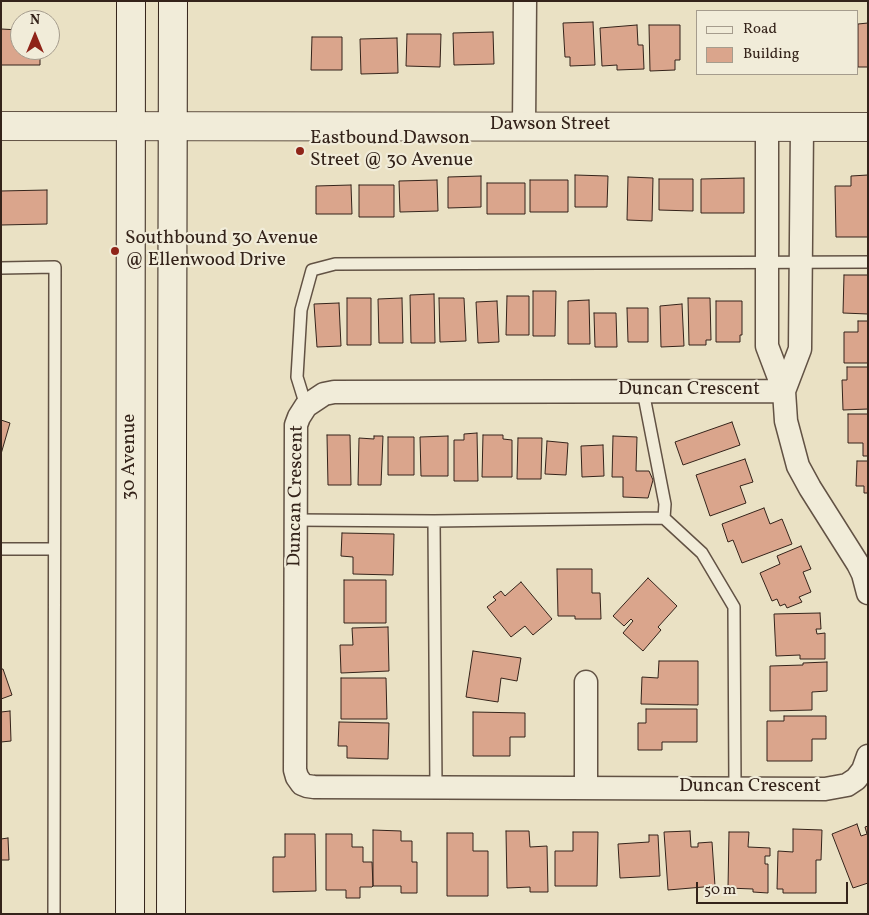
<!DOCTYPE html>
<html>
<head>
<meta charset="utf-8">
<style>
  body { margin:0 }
  #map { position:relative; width:869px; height:915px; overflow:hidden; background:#eae1c4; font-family:Vollkorn,serif }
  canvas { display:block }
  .frame { position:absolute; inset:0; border:2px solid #34231a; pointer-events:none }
  .legend { position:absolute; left:696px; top:10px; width:162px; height:65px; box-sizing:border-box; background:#f1ecd9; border:1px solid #a59c8d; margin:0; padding:6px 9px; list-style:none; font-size:15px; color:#34231a }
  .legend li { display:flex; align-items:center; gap:10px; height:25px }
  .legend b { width:25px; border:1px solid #a59c8d }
  .north { position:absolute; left:10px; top:10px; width:50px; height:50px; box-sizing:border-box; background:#f1ecd9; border:1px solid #a59c8d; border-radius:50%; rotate:0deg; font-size:14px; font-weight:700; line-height:20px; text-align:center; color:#34231a }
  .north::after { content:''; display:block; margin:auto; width:18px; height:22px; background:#8f2418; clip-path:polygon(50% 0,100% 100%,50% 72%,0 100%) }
  .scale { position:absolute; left:696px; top:882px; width:152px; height:22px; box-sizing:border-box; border:2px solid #34231a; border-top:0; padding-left:6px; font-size:15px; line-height:18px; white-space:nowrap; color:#34231a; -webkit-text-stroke:4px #f1ecd9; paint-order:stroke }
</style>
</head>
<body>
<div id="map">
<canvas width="869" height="915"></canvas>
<div class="frame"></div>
<ul class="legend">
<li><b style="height:6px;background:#f1ecd9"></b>Road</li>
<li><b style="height:14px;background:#daa58c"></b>Building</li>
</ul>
<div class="north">N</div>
<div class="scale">50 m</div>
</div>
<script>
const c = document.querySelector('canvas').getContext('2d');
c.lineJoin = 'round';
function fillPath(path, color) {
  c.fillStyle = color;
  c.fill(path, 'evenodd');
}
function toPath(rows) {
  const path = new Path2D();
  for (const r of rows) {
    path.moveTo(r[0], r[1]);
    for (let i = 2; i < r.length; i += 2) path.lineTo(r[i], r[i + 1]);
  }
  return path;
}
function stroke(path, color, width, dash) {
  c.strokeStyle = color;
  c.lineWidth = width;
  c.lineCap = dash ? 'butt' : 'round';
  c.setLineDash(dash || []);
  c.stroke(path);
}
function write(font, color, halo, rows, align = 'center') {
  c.font = font + ' Vollkorn,serif';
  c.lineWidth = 4.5;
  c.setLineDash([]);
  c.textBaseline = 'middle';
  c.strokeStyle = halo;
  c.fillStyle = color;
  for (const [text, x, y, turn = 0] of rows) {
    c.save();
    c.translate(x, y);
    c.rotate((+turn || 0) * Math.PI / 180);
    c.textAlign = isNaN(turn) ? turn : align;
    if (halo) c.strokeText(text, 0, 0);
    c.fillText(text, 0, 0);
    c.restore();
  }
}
const building = toPath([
  [593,22,595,65,570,66,570,57,565,57,563,23,593,22],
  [868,23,868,67,858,67,858,24,868,23],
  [637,25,638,45,643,45,644,69,617,70,617,65,602,66,600,28,637,25],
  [649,25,680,25,680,60,675,60,675,70,650,71,649,25],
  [1,29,20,30,20,50,40,50,40,65,1,65,1,29],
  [493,32,494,64,454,65,453,33,493,32],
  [407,34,441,34,440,67,406,66,407,34],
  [312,37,342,37,342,70,311,70,312,37],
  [397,38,398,73,361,74,360,39,397,38],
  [575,175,608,176,607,207,575,207,575,175],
  [868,175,868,237,836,237,835,186,851,186,851,176,868,175],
  [481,176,481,207,448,208,448,177,481,176],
  [628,177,653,178,652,221,627,220,628,177],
  [744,178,744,213,701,213,701,179,744,178],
  [659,179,693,179,693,211,659,210,659,179],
  [437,180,438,211,400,212,399,181,437,180],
  [530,180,568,180,568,212,530,212,530,180],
  [487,183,525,183,525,214,487,214,487,183],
  [351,185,352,214,316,214,316,186,351,185],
  [359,185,394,185,394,217,359,217,359,185],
  [47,190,47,224,1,225,1,191,47,190],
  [844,275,868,275,868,314,843,313,844,275],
  [533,291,556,291,555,336,533,336,533,291],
  [434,294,435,343,411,343,410,295,434,294],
  [507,296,529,296,529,335,506,335,507,296],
  [347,298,371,298,371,345,347,345,347,298],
  [402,298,403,343,379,343,378,299,402,298],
  [439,298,464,298,466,341,440,342,439,298],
  [688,298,710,298,711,340,706,340,706,345,689,345,688,298],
  [589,300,590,344,568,344,568,301,589,300],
  [497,301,499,342,478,343,476,302,497,301],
  [716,301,742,301,742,335,740,335,740,342,716,342,716,301],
  [339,303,341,346,317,347,314,304,339,303],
  [682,304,684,346,661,347,660,306,682,304],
  [627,308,648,308,648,342,628,342,627,308],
  [594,313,616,313,617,347,595,347,594,313],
  [858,321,868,321,868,363,844,363,844,332,858,332,858,321],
  [847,367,868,367,868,409,843,410,842,380,847,380,847,367],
  [848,414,868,414,868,456,863,456,863,443,848,443,848,414],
  [1,420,10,423,1,454,1,420],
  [732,422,740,445,683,465,675,442,732,422],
  [477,433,478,481,454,481,454,440,464,440,464,434,477,433],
  [327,435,350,435,351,485,328,485,327,435],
  [483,435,503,435,503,439,512,440,512,477,482,477,483,435],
  [374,436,383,436,381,485,358,485,359,438,374,439,374,436],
  [448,436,448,476,421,476,420,437,448,436],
  [613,436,637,437,636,471,649,471,653,480,648,498,623,497,623,477,612,477,613,436],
  [388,437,414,437,414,475,388,475,388,437],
  [518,438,542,438,541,479,517,479,518,438],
  [547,441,568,443,566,475,545,474,547,441],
  [603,445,604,476,582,477,581,446,603,445],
  [745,459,753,482,740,486,746,503,710,516,696,475,745,459],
  [857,461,868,461,868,493,864,493,864,486,856,486,857,461],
  [764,508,770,524,782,519,792,544,742,563,733,540,728,542,722,524,764,508],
  [342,533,394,534,393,575,353,574,353,557,341,556,342,533],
  [801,546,811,569,803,572,811,592,799,597,802,602,787,608,785,604,780,606,777,599,772,601,760,573,780,564,777,556,801,546],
  [557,569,592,569,592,593,600,593,601,619,575,619,575,616,558,616,557,569],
  [648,578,677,606,658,627,661,630,643,651,623,633,633,621,631,619,624,626,613,616,648,578],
  [344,580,386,580,386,623,344,623,344,580],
  [521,582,552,619,533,635,525,626,511,637,487,607,496,600,493,597,501,591,505,596,521,582],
  [820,613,821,629,816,629,817,634,825,633,825,659,800,659,800,655,776,656,774,614,820,613],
  [388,627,389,671,341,673,340,645,353,645,352,628,388,627],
  [473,651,521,658,517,681,501,678,498,702,466,697,473,651],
  [659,661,698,661,698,705,641,704,642,677,658,678,659,661],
  [827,662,827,691,812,692,812,710,770,711,770,666,803,665,803,663,827,662],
  [1,669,3,669,12,695,1,699,1,669],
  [341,678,386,678,387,719,341,719,341,678],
  [646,709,697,709,697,742,662,742,662,750,638,750,638,723,646,723,646,709],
  [10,711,11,741,1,742,1,712,10,711],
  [473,712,525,713,525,737,510,737,510,756,473,756,473,712],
  [784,716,826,716,826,739,812,739,812,761,767,761,767,721,784,721,784,716],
  [339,722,389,723,388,759,347,758,347,746,338,746,339,722],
  [857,824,861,836,867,834,865,827,868,826,868,883,853,888,832,834,857,824],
  [793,829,822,830,821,860,816,860,816,893,783,893,783,889,777,889,778,851,793,852,793,829],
  [373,830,401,831,401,841,412,841,412,862,417,862,417,893,401,893,401,886,373,886,373,830],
  [506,831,529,831,530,847,547,846,548,892,530,892,530,887,507,888,506,831],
  [690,831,691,847,698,847,698,843,712,842,715,886,668,890,664,832,690,831],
  [573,832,598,832,597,886,555,886,555,851,573,851,573,832],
  [729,832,749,832,748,847,770,848,770,856,765,856,765,864,768,864,768,893,753,892,753,889,728,888,729,832],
  [447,833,473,833,473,851,488,851,488,896,447,896,447,833],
  [285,834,315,834,316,891,273,892,273,857,285,857,285,834],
  [326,834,352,834,352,847,363,847,363,862,372,862,373,886,372,887,360,887,360,898,346,898,346,890,326,890,326,834],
  [649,835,658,835,660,876,620,878,618,844,649,842,649,835],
  [8,838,9,860,1,860,1,839,8,838]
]);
fillPath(building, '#daa58c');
stroke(building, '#34231a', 1);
const service = toPath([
  [1,268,55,267,54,914],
  [643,391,665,504,664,518],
  [306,406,297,377,301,310,312,270,335,264,868,262],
  [295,520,434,521,664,518,702,553,734,607,735,788],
  [434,521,436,788],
  [1,549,54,549]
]);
const minor = toPath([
  [524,126,525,1],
  [767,127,767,346,784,391],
  [784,391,800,349,802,127],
  [868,593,863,574,858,564,810,488,798,466,786,421,784,391,334,392,324,394,306,406,299,417,296,425,295,770,297,777,302,784,307,786,314,787,825,789,847,785,856,779,863,770,868,756],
  [586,682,586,788]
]);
const tertiary = toPath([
  [1,126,868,127]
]);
const secondary = toPath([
  [130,914,131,1],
  [171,914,173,1]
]);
stroke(service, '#625244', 14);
stroke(minor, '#625244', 25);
stroke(tertiary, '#625244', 30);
stroke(secondary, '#34231a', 30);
stroke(service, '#f1ecd9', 11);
stroke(minor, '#f1ecd9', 22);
stroke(tertiary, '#f1ecd9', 28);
stroke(secondary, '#f1ecd9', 28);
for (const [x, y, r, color] of [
  [300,151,5,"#8f2418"],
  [115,251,5,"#8f2418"]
]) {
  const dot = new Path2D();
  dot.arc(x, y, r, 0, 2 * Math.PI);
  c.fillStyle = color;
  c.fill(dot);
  stroke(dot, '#f1ecd9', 2);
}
write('19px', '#34231a', '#f1ecd9', [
  ["Dawson Street",550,126],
  ["Duncan Crescent",689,391],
  ["30 Avenue",131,457,-90],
  ["Duncan Crescent",297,496,-89],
  ["Duncan Crescent",750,788]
]);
write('19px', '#34231a', '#f1ecd9', [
  ["Eastbound Dawson",310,140],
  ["Street @ 30 Avenue",310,162],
  ["Southbound 30 Avenue",125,240],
  ["@ Ellenwood Drive",125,262]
], 'left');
</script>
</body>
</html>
